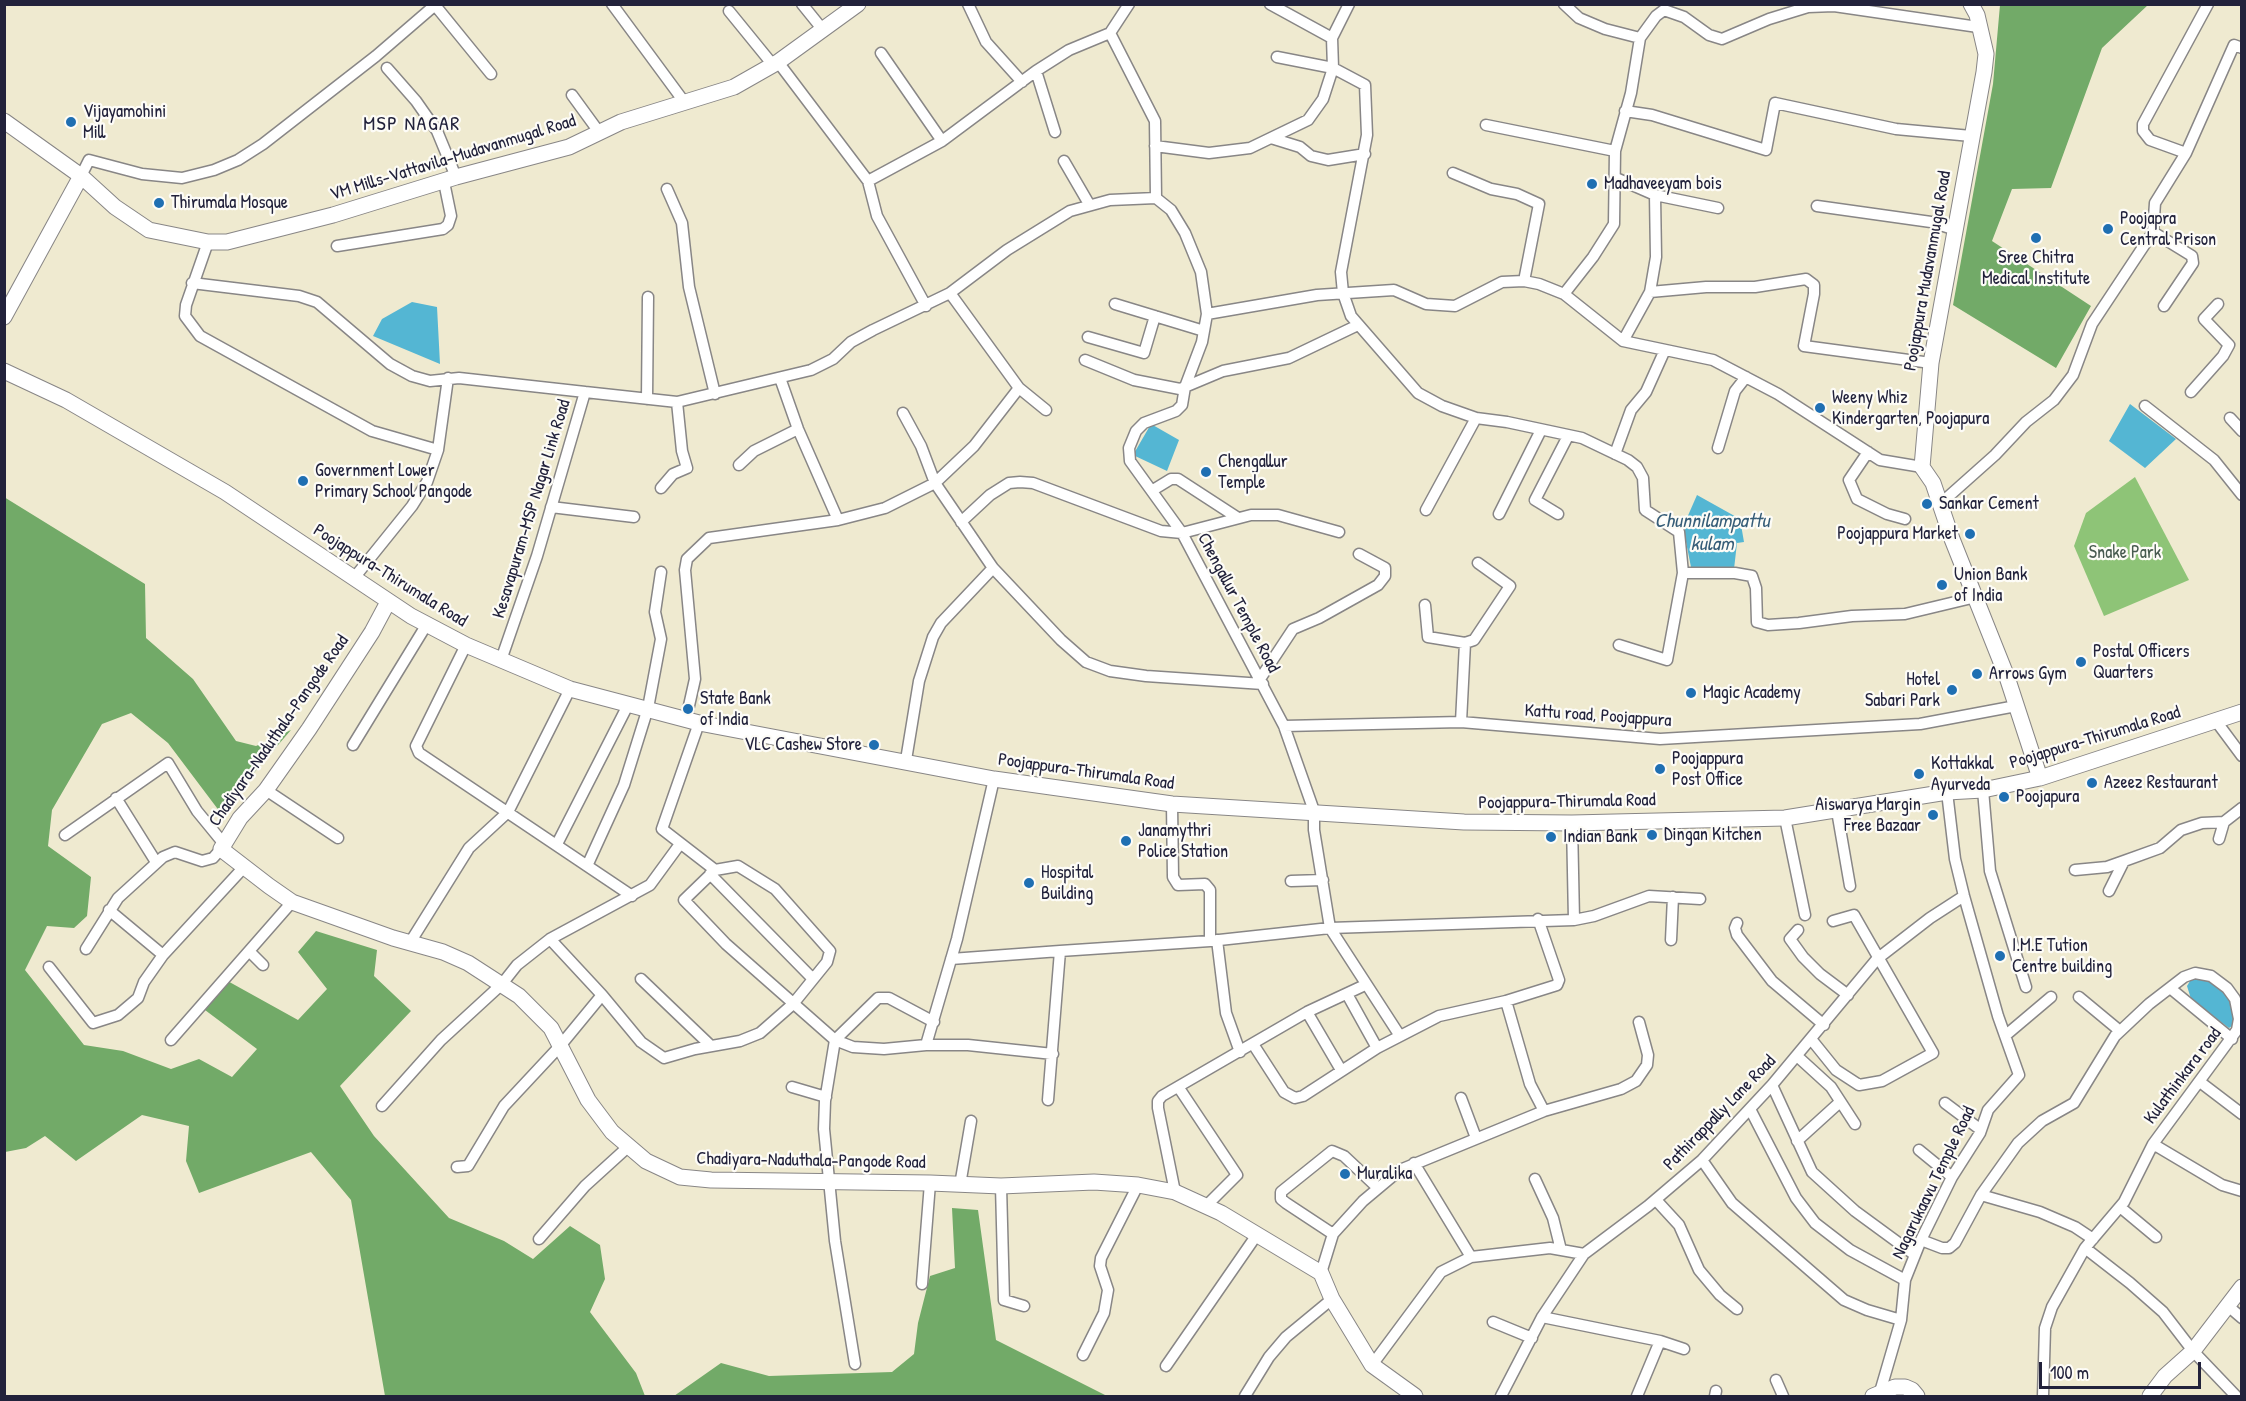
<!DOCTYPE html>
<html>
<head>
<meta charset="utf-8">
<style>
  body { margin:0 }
  #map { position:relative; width:2246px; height:1401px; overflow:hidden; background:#efead0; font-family:"Patrick Hand",sans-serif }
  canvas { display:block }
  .frame { position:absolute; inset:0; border:6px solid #22223b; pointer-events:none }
  .scale { position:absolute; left:2039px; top:1362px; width:162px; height:27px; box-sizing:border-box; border:3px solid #22223b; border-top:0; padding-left:8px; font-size:18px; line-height:21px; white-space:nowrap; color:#22223b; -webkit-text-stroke:4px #fdfcf7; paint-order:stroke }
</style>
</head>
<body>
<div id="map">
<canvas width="2246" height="1401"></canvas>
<div class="frame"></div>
<div class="scale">100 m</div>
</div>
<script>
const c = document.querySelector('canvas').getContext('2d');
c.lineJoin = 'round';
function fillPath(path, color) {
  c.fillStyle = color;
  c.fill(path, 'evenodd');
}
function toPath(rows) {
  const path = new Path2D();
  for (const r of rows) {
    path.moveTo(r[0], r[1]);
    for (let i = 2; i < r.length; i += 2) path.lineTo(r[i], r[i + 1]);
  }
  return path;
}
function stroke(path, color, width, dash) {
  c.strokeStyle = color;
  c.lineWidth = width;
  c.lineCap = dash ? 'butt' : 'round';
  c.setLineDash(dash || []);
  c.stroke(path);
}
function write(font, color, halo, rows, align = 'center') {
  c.font = font + ' "Patrick Hand",sans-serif';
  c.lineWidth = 4.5;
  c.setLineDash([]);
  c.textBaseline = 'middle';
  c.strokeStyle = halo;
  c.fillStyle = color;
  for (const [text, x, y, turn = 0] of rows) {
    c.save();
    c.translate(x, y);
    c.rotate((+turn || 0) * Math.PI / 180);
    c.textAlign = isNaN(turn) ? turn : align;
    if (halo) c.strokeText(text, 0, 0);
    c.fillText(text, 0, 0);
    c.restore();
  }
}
fillPath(toPath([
  [2135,477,2189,580,2104,616,2074,546,2086,513]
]), '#8ec477');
fillPath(toPath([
  [2000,5,2148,5,2102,48,2051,188,2012,189,1992,241,2091,306,2056,368,1953,305,1993,84],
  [4,497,145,584,146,638,193,679,236,741,256,746,291,730,220,812,168,743,131,713,102,724,52,810,48,846,91,877,87,916,74,928,47,926,25,970,84,1045,123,1051,171,1069,199,1059,232,1077,257,1049,201,1007,224,979,298,1020,327,989,298,952,316,931,377,950,374,976,411,1011,340,1086,374,1136,449,1218,504,1241,533,1259,570,1226,600,1245,605,1279,590,1312,636,1373,645,1396,385,1396,351,1200,311,1152,199,1193,186,1161,189,1126,142,1115,76,1161,45,1136,26,1148,5,1152],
  [952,1208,978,1210,996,1340,1107,1396,674,1396,721,1363,769,1376,892,1372,914,1354,918,1323,930,1276,955,1268]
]), '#72aa68');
fillPath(toPath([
  [412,302,437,307,440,364,373,336,382,319],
  [2130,404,2176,439,2145,468,2109,441],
  [1151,424,1179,440,1167,471,1133,455],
  [1697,495,1740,519,1744,542,1737,543,1734,569,1691,567,1683,527],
  [2202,974,2230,992,2238,1022,2229,1028,2191,999,2187,986,2190,981]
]), '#54b6d3');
const street = toPath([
  [434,4,491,74],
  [612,4,685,103],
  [802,4,823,30],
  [968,4,986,42,1022,82],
  [1270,4,1332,38],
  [1564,4,1579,18,1605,29,1640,38,1656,16,1664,10,1684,17,1709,35,1722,39,1769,19,1808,7,1834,6,1978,27],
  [729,11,773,65],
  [1110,33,1129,4],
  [881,53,942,141],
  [1277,57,1333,68,1365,85,1367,135,1341,272,1343,293,1351,316,1418,393,1442,406,1476,418,1507,422,1582,438,1628,460,1637,467,1643,478,1645,510,1679,532,1683,573,1735,573,1752,576,1756,588,1757,622,1768,625,1799,623,1852,616,1905,614,1976,597],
  [778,62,868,181,942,141,1036,71,1069,50,1110,33,1155,121,1156,198,1171,210,1185,233,1201,272,1207,314,1202,342,1185,387,1182,405,1176,411,1144,423,1136,431,1129,448,1130,461,1182,533,1284,726,1314,811,1314,830,1330,928,1574,920,1594,916,1649,896,1700,899],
  [387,68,416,101,437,131,456,177],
  [1036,71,1055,132],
  [572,95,599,132],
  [1625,111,1652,115,1766,150,1775,103,1896,129,1971,136],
  [1486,125,1615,151],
  [1271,138,1300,147,1311,156,1328,160,1365,154],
  [1155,146,1209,153,1250,148,1308,120,1323,99,1333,68,1332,38,1349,4],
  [2186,153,2150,140,2143,131,2143,124,2208,4],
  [1064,161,1089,204],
  [1453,173,1491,189,1517,194,1539,204,1524,281],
  [81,176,89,160,142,174,182,178,214,170,238,160,263,144,376,56,434,6],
  [1616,178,1655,195,1718,208],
  [868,181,877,216,926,306],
  [667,189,682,223,689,287,715,394],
  [1817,206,1931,222,1956,230],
  [2153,232,2192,256,2193,263,2164,306],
  [208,242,186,305,185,316,200,336,372,431,438,450],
  [337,246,443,229,448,225,451,216,444,182],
  [192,283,299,296,317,302,390,364,412,376,430,381,459,378,585,392,537,556,501,660],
  [1650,292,1706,287,1755,287,1806,279,1814,285,1814,294,1804,346,1931,363],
  [950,293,1019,388,1046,410],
  [1564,294,1593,257,1614,224,1615,151,1631,93,1640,38],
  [1115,304,1204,331],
  [1207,314,1317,295,1394,290,1426,304,1455,306,1502,282,1524,281,1539,284,1564,294,1623,341,1713,360,1778,394,1880,460,1922,467],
  [1088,337,1144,353,1155,316],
  [1623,341,1650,292,1656,257,1655,195],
  [1085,360,1134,380,1180,389,1223,371,1289,358,1358,325],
  [780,378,798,429,838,520,885,508,935,483,974,446,1019,388],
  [585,392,677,402,811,370,833,359,851,342,873,330,950,293,1007,250,1070,211,1110,200,1156,198],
  [2191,392,2223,356,2229,345,2204,319,2218,304],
  [647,399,648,297],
  [2145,406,2214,460,2242,495],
  [903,413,921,446,935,483,993,568,1061,640,1086,662,1110,671,1146,676,1263,684],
  [2230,418,2242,431],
  [1718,448,1735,391,1746,377],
  [1868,452,1849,480,1857,499,1887,514,1905,519],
  [1615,454,1631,410,1646,392,1664,352],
  [739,465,754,451,798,429],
  [661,488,673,474,687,468,682,451,677,402],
  [1153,490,1171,479,1178,479,1238,518],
  [1940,504,1995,455,2026,422,2054,400,2073,375,2092,324,2153,232,2155,203,2186,153,2234,45,2242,48],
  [551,507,634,517],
  [1426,510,1476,418],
  [1499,514,1541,430],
  [1558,514,1535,500,1568,436],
  [961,522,990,495,1009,483,1020,482,1033,483,1161,531,1182,533,1251,515,1278,515,1339,532],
  [354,578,412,506,427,482,438,450,448,378],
  [1425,605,1428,637,1465,643],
  [466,645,416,746,419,753,632,896],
  [1619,645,1667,660,1683,573],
  [1260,679,1293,629,1319,618,1378,585,1385,576,1385,568,1359,554],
  [686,719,695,679,685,570,687,559,709,538,838,520],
  [2216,721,2242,756],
  [1461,722,1465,643,1474,640,1510,586,1478,563],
  [1284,726,1461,722,1660,739,1920,724,2016,706],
  [353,745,427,624],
  [906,760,919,681,933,637,941,623,993,568],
  [266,790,338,838],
  [1983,790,1990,871,2026,987],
  [116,798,156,862],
  [1172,804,1173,877,1178,885,1205,884,1210,890,1210,941],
  [1837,811,1850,886],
  [1785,818,1805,915],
  [1572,823,1574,920],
  [65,835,168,763,197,811,224,844],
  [2219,839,2224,822,2242,808],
  [557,844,629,703],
  [587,866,624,785,648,708,661,639,655,612,661,572],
  [715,870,684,900,726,944,835,1040,853,1047,884,1049,926,1045,957,939,994,779],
  [2075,870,2107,867,2124,861,2160,848,2181,830,2202,823,2224,822],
  [710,874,812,978],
  [1291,881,1323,880],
  [2109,891,2124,861],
  [109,910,163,955],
  [1737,923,1735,928,1737,935,1772,981,1824,1025],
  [1798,930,1790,939,1803,957,1820,974,1848,995],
  [550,939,602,995],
  [1217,940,1226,1013,1240,1052],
  [1671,940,1673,897],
  [411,941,469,848,508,812,570,689],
  [86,949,118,898,163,857,175,852,202,861,213,858,221,849],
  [250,952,263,965],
  [951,959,1060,951],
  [49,967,93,1023,118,1015,138,998,144,982,163,955,245,866],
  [641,979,710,1045],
  [2170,988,2232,1039],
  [1347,994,1377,1048],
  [2079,997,2120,1031],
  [1307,1012,1341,1070],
  [2006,1035,2051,997],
  [1811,1039,1836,1070,1859,1085,1882,1081,1933,1053,1854,915,1833,921],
  [171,1040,292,902],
  [1253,1044,1284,1092,1295,1098,1303,1096,1377,1048,1439,1016,1506,1001],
  [926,1045,968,1045,1053,1054],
  [1797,1056,1831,1087,1855,1124],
  [2200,1082,2242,1114],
  [1772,1085,1812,1172,1855,1211,1915,1255],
  [792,1087,826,1097],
  [1179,1088,1237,1175,1206,1206],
  [1461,1098,1476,1138],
  [1048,1100,1060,951,1210,941,1330,928,1400,1036],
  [1945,1103,1981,1130],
  [382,1106,441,1040,502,984,517,965,550,939,650,885,680,844],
  [1750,1109,1796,1198,1815,1223,1850,1250,1905,1280],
  [1544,1111,1621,1089,1636,1081,1647,1065,1648,1055,1639,1022],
  [1797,1141,1840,1102],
  [2153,1144,2222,1185,2242,1191],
  [1919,1150,1952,1177],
  [1702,1160,1732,1203,1844,1300,1867,1310,1901,1320],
  [1414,1163,1471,1257],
  [457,1167,468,1166,504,1106,560,1046,602,995,641,1042,664,1058,695,1049,740,1041,760,1033,793,1004,827,962,830,951,775,889,738,866,715,870,662,829,699,723],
  [1535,1179,1553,1218,1561,1250],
  [960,1185,971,1121],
  [1001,1186,1004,1300,1024,1306],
  [1175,1192,1158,1108,1158,1101,1162,1096,1307,1012,1365,985],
  [1981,1195,2040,1212,2075,1227,2093,1239],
  [1656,1200,1679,1225,1699,1270,1720,1295,1737,1309],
  [2120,1207,2156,1237],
  [1333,1234,1286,1203,1281,1199,1281,1192,1332,1151,1344,1156,1378,1188],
  [539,1239,585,1186,629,1146],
  [1921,1240,1942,1248,1949,1248,1955,1243,1981,1195,2018,1143,2042,1121,2074,1103,2115,1036,2149,1004,2184,977,2195,973,2211,976,2227,988,2235,999,2239,1019,2237,1030,2153,1144,2124,1202,2085,1248,2052,1307,2045,1328,2043,1396],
  [2085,1248,2130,1283,2163,1312,2193,1351,2236,1396],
  [1321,1273,1333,1234,1363,1201,1400,1170,1544,1111,1530,1084,1506,1001,1557,985,1559,980,1538,919],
  [922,1284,930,1183],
  [2228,1306,2242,1318],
  [1542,1317,1660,1341,1684,1349],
  [1493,1322,1532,1338],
  [1083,1355,1104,1313,1108,1290,1100,1266,1101,1258,1138,1185],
  [855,1364,835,1241,824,1129,825,1101,835,1040,878,998,889,998,934,1022],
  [1372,1365,1441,1272,1471,1257,1550,1248,1584,1254],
  [1166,1366,1256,1236],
  [1776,1380,1783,1396],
  [1880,1392,1901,1320,1905,1280,1921,1240,1952,1177,1980,1133,1988,1110,2019,1075,1998,1016,1964,896,1955,859,1947,792],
  [1245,1396,1269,1357,1286,1337,1332,1299],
  [1501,1396,1542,1317,1584,1254,1648,1206,1702,1160,1772,1085,1877,959,1930,918,1964,896],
  [1637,1396,1660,1341],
  [1715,1396,1716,1391]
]);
const secondary = toPath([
  [1971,4,1977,15,1986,54,1984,72,1931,363,1922,467,1933,483,1952,539,2007,677,2040,778],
  [4,121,81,176,115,207,149,230,208,242,227,242,333,215,456,177,569,147,621,122,734,87,778,62,858,4],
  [4,317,81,176],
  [4,371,66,400,225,492,411,616,466,645,570,689,699,723,994,779,1172,804,1464,822,1572,823,1785,818,1947,792,1983,790,2040,778,2242,712],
  [388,602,372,632,309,729,266,790,240,818,221,849,269,886,292,902,393,938,443,952,468,963,519,996,551,1028,588,1100,612,1132,646,1161,680,1177,711,1180,930,1183,1001,1186,1094,1182,1138,1185,1175,1192,1221,1213,1321,1273,1332,1299,1372,1365,1415,1396],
  [1873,1396,1895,1387,1905,1387,1912,1390,1917,1396],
  [2150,1396,2165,1376,2193,1351,2242,1287]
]);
stroke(street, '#888686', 13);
stroke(secondary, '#888686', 17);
stroke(street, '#fff', 10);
stroke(secondary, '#fff', 15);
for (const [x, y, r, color] of [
  [71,122,6,"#1f6fb2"],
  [1592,184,6,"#1f6fb2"],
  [159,203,6,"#1f6fb2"],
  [2108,229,6,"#1f6fb2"],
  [2036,238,6,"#1f6fb2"],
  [1820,408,6,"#1f6fb2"],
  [1206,472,6,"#1f6fb2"],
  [303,481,6,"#1f6fb2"],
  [1927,504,6,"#1f6fb2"],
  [1970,534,6,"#1f6fb2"],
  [1942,585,6,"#1f6fb2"],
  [2081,662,6,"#1f6fb2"],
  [1977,674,6,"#1f6fb2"],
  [1952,690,6,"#1f6fb2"],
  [1691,693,6,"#1f6fb2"],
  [688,709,6,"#1f6fb2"],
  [874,745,6,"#1f6fb2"],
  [1660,769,6,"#1f6fb2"],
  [1919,774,6,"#1f6fb2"],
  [2092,783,6,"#1f6fb2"],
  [2004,797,6,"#1f6fb2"],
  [1933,815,6,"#1f6fb2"],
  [1652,835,6,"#1f6fb2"],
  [1551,837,6,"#1f6fb2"],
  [1126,841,6,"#1f6fb2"],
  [1029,883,6,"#1f6fb2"],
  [2000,956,6,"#1f6fb2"],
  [1345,1174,6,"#1f6fb2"]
]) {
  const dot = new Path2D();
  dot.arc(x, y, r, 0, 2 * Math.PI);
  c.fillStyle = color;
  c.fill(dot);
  stroke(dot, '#fdfcf7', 2);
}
write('18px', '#22223b', '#fdfcf7', [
  ["Vijayamohini",83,112],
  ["Mill",83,133],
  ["Madhaveeyam bois",1604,184],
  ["Thirumala Mosque",171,203],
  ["Poojapra",2120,219],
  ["Central Prison",2120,240],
  ["Sree Chitra",2036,258,"center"],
  ["Medical Institute",2036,279,"center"],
  ["Weeny Whiz",1832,398],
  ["Kindergarten, Poojapura",1832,419],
  ["Chengallur",1218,462],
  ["Temple",1218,483],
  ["Government Lower",315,471],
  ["Primary School Pangode",315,492],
  ["Sankar Cement",1939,504],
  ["Poojappura Market",1958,534,"right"],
  ["Union Bank",1954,575],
  ["of India",1954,596],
  ["Postal Officers",2093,652],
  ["Quarters",2093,673],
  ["Arrows Gym",1989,674],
  ["Hotel",1940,680,"right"],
  ["Sabari Park",1940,701,"right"],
  ["Magic Academy",1703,693],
  ["State Bank",700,699],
  ["of India",700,720],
  ["VLC Cashew Store",862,745,"right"],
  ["Poojappura",1672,759],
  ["Post Office",1672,780],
  ["Kottakkal",1931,764],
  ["Ayurveda",1931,785],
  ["Azeez Restaurant",2104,783],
  ["Poojapura",2016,797],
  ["Aiswarya Margin",1921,805,"right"],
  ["Free Bazaar",1921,826,"right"],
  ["Janamythri",1138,831],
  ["Police Station",1138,852],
  ["Dingan Kitchen",1664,835],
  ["Indian Bank",1563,837],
  ["Hospital",1041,873],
  ["Building",1041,894],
  ["I.M.E Tution",2012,946],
  ["Centre building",2012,967],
  ["Muralika",1357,1174]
], 'left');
write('18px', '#22223b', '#fdfcf7', [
  ["VM Mills-Vattavila-Mudavanmugal Road",453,158,-17],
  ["Poojappura Mudavanmugal Road",1928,271,-80],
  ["Kesavapuram-MSP Nagar Link Road",532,509,-73],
  ["Poojappura-Thirumala Road",390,576,32],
  ["Chengallur Temple Road",1238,603,62],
  ["Kattu road, Poojappura",1598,716,4],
  ["Chadiyara-Naduthala-Pangode Road",279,731,-55],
  ["Poojappura-Thirumala Road",2095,738,-17],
  ["Poojappura-Thirumala Road",1086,772,8],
  ["Poojappura-Thirumala Road",1567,802,-1],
  ["Kulathinkara road",2183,1076,-53],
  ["Pathirappally Lane Road",1720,1113,-46],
  ["Chadiyara-Naduthala-Pangode Road",811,1161,1],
  ["Nagarukaavu Temple Road",1934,1183,-64]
]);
write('18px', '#485b50', '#fdfcf7', [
  ["Snake Park",2125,553]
]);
c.letterSpacing = '1.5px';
write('20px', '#22223b', '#fdfcf7', [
  ["MSP NAGAR",412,125]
]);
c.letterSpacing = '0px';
write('italic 20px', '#365d78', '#fdfcf7', [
  ["Chunnilampattu",1712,522],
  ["kulam",1712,545]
]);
</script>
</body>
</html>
